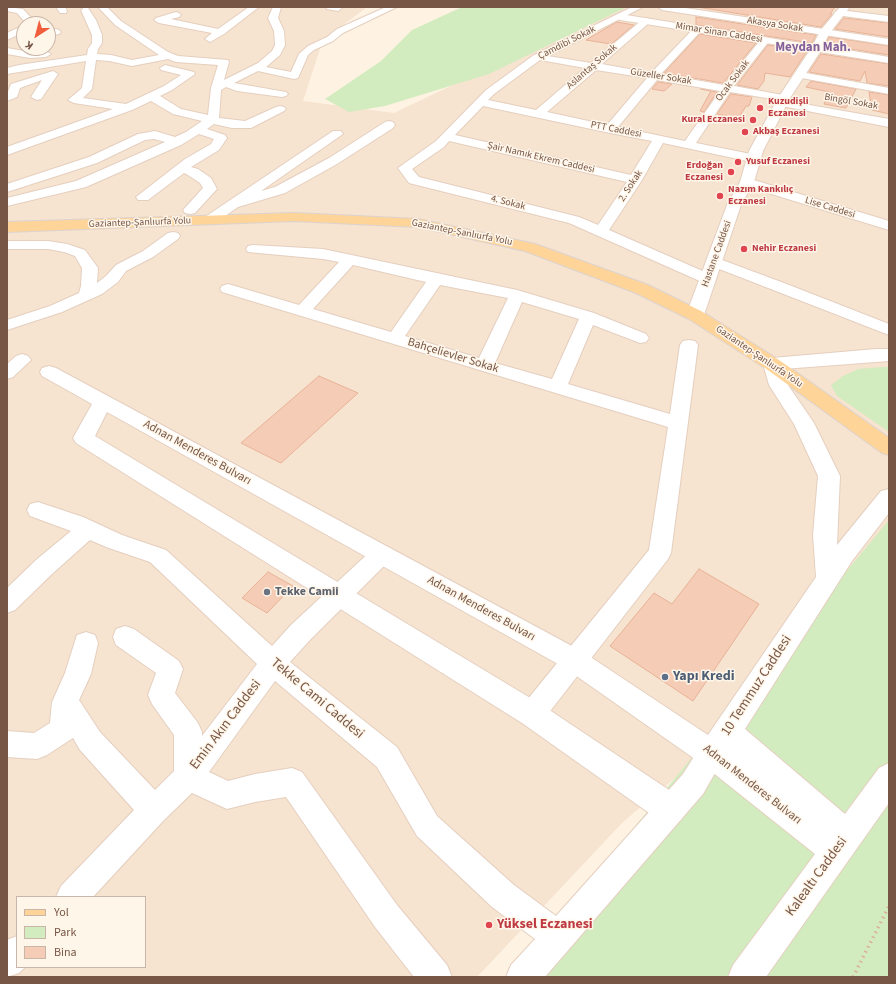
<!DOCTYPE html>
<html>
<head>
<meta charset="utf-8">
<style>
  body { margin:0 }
  #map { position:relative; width:896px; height:984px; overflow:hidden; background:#fef2e2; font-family:"Source Sans 3",sans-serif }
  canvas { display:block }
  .frame { position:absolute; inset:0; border:8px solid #775646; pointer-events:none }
  .legend { position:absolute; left:16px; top:896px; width:130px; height:72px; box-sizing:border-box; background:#fff6ea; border:1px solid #c9b6a8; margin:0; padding:5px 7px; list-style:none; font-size:12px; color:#775646 }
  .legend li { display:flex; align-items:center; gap:8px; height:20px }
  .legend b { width:20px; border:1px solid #c9b6a8 }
  .north { position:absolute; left:16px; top:16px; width:40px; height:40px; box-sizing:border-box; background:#fff6ea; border:1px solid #c9b6a8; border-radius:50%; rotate:216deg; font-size:11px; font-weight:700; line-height:16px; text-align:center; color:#775646 }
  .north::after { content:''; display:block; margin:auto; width:14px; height:18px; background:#f15e3d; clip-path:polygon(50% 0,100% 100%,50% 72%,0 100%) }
</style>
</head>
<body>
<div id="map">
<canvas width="896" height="984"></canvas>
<div class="frame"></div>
<ul class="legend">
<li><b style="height:5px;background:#ffd498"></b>Yol</li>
<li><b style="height:11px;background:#d3ecbf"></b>Park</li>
<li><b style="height:11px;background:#f5cdb7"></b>Bina</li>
</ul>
<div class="north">K</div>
</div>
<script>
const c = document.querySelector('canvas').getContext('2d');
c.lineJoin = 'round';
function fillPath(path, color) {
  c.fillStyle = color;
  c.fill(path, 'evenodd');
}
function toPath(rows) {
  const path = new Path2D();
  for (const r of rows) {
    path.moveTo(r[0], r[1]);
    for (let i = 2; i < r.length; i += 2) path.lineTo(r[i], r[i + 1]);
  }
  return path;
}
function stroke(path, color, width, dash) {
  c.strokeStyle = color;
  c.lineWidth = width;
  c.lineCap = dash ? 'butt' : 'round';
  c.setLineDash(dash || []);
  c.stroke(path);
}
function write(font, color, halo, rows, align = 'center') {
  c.font = font + ' "Source Sans 3",sans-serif';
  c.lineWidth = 3;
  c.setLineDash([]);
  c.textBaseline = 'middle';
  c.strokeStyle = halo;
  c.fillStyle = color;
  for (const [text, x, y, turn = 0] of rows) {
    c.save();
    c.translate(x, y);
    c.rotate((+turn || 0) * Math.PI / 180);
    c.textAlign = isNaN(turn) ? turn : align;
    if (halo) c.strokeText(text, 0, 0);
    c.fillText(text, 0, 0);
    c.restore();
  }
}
fillPath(toPath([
  [7,7,367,7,323,40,303,101,394,113,617,7,889,7,889,598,623,822,477,977,7,977],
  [24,24,48,24,48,48,24,48],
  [17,897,145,897,145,967,17,967]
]), '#f6e3d0');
fillPath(toPath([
  [462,7,627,7,489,74,385,106,349,112,325,99,381,61,412,30],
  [882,367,889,367,889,432,837,396,831,385,843,376,858,369],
  [889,520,889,977,510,977]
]), '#d3ecbf');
const building = toPath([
  [697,7,835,7,830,14,832,14,821,27,697,7],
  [696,17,816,35,812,43,696,25,696,17],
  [844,18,889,23,889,37,835,29,844,18],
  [617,22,634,25,611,44,586,40,617,22],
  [700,34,756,43,723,83,664,73,700,34],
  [829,37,889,46,889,55,825,45,829,37],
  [768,45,807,51,790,77,765,73,764,81,758,89,737,85,768,45],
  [821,54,889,64,889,86,867,83,865,71,860,81,809,72,821,54],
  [811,81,856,89,846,108,824,104,829,92,806,87,811,81],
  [658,82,672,84,664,91,652,89,658,82],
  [701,89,717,92,704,112,700,111,711,91,701,89],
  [869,92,889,95,889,114,872,110,869,92],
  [731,94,752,97,749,106,746,106,738,119,717,114,731,94],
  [319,376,358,393,281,463,241,443,319,376],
  [699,569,759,604,693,701,610,646,654,593,672,604,699,569],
  [268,572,293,586,267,613,242,598,268,572]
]);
fillPath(building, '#f5cdb7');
stroke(building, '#e9b296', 1);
const minor = toPath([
  [7,7,23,9,35,22,33,24,24,25,25,22,17,13,7,11,7,7],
  [56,7,65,7,67,11,66,13,60,13,56,7],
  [85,7,88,8,96,20,102,35,102,43,98,49,97,54,111,55,132,60,159,55,115,25,98,7,107,7,121,21,168,52,178,56,228,60,229,62,224,80,258,63,272,51,275,45,274,31,268,18,273,7,281,7,278,18,284,31,285,45,280,55,266,67,291,72,299,54,308,46,327,37,337,29,386,7,397,7,343,33,333,41,314,50,308,55,298,78,294,79,258,71,234,83,286,92,288,94,286,96,282,97,237,91,226,87,221,90,219,118,245,121,276,107,280,106,284,107,286,109,284,111,251,128,232,128,214,124,207,129,225,135,227,138,219,150,191,167,198,169,211,178,217,189,195,213,190,214,185,213,183,210,203,188,200,183,188,175,184,173,148,200,138,200,136,197,185,159,211,144,214,139,199,134,181,145,86,187,7,206,7,198,76,181,165,142,154,139,145,140,97,163,7,192,7,184,89,157,138,134,155,131,175,137,186,132,202,121,173,114,151,101,132,110,7,155,7,147,113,109,74,103,68,100,82,88,86,61,7,74,7,68,19,65,87,55,88,49,92,43,92,35,81,10,85,7],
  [168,59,176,62,218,65,211,88,208,115,181,109,160,96,172,90,195,74,194,72,165,65,160,68,161,70,181,75,164,86,126,104,83,98,92,89,96,60,109,61,132,66,168,59],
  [249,7,259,7,224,34,210,42,205,39,212,33,159,23,154,20,156,18,176,12,179,13,181,15,179,17,171,19,218,29,249,7],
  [326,7,342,7,342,8,338,11,327,9,326,7],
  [632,7,643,7,548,56,591,63,643,19,646,18,649,19,651,21,649,23,602,64,651,73,695,27,698,26,703,29,701,31,661,74,724,85,762,38,765,37,770,40,734,86,788,96,790,98,787,101,889,119,889,127,782,106,776,103,779,100,730,92,696,143,756,155,758,158,756,161,752,162,663,143,642,180,609,230,714,276,716,279,714,282,708,284,702,282,569,223,409,183,398,168,436,141,486,90,534,55,632,7],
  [540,60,585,68,536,110,488,100,494,94,540,60],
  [596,70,647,78,607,125,547,112,596,70],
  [657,80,720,91,685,141,618,127,657,80],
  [483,106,610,133,652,141,631,175,455,135,483,106],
  [449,141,627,182,598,225,579,217,419,177,412,169,444,147,449,141],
  [658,7,679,7,889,39,889,45,662,10,658,7],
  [839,10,889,16,889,22,836,15,834,13,839,10],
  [24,25,24,32,7,40,7,33,24,25],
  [56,29,59,30,61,32,59,34,48,36,48,30,56,29],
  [7,48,30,52,46,51,51,54,46,57,30,58,7,54,7,48],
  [53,71,58,74,41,99,37,100,31,97,42,80,20,88,17,97,7,101,7,94,11,84,53,71],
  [800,72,889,88,889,94,796,77,795,75,800,72],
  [389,121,393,122,395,125,393,128,337,164,285,193,238,207,215,223,210,224,205,223,203,220,205,217,333,131,341,131,343,134,261,191,275,187,329,158,385,122,389,121],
  [747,178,889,221,889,230,742,185,740,182,742,179,747,178],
  [173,232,178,233,180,236,178,239,153,257,126,271,118,282,102,294,62,312,7,330,7,320,50,306,79,293,81,286,82,268,75,256,64,252,48,249,7,249,7,241,48,241,67,244,85,250,98,268,97,283,106,276,116,265,143,251,168,233,173,232],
  [253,245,323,249,517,290,594,313,646,334,649,338,646,342,640,343,593,325,568,384,670,414,680,345,683,341,689,340,695,341,698,345,671,553,668,559,541,723,532,726,523,723,519,714,523,705,649,550,668,427,222,292,220,289,222,286,228,284,299,305,339,262,323,259,248,252,246,249,248,246,253,245],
  [353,265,426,282,391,332,313,309,353,265],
  [440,285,508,298,479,358,405,336,440,285],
  [522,302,579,319,552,379,495,363,522,302],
  [714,257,784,283,889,324,889,335,709,265,706,262,709,259,714,257],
  [22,354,28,356,31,360,13,377,7,379,7,364,16,356,22,354],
  [38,502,83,517,122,535,166,550,272,646,291,625,374,548,382,545,390,548,393,554,390,560,309,641,290,662,397,747,437,816,514,885,556,916,683,774,702,744,712,741,722,744,726,754,703,794,545,977,506,977,511,965,535,939,492,907,417,836,377,767,275,681,209,772,228,781,255,774,292,768,302,772,397,905,447,965,452,977,414,977,375,927,286,797,255,802,227,809,192,793,164,820,93,897,56,897,61,886,134,810,80,750,73,738,47,755,37,759,7,757,7,731,34,733,50,723,52,702,65,673,77,635,86,632,95,635,98,643,91,674,79,700,100,732,155,790,174,771,174,735,152,704,148,695,156,673,116,645,113,637,116,629,125,626,134,629,179,661,183,669,175,693,198,723,202,732,202,736,257,664,150,562,106,547,90,540,52,574,15,610,7,613,7,588,36,560,71,531,30,516,27,510,30,504,38,502],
  [17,936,17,967,25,967,19,973,7,977,7,940,17,936]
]);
const tertiary = toPath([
  [840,7,850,7,829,34,823,46,889,57,889,63,820,52,790,98,763,151,754,182,741,205,704,315,701,319,695,320,689,319,686,315,727,205,740,182,749,151,778,98,810,50,620,20,615,17,620,14,813,45,820,31,840,7],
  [876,349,889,349,889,361,783,369,788,385,814,423,840,476,837,545,881,491,889,489,889,513,852,561,745,729,845,814,879,768,889,763,889,803,766,977,728,977,733,965,815,854,702,764,565,668,107,412,95,436,542,705,681,798,685,809,681,820,670,824,659,820,522,723,76,443,73,438,92,404,42,376,40,372,42,368,49,366,56,368,583,652,708,735,816,577,813,535,818,476,794,424,769,385,763,364,765,360,772,358,876,349]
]);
const primary = toPath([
  [294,213,418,219,535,244,648,285,701,311,779,360,889,438,889,455,882,453,765,368,689,319,636,293,525,251,418,227,294,221,7,232,7,222,294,213]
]);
stroke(minor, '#e5cfbf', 2);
stroke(tertiary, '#e5cfbf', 2);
stroke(primary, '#dcd3cf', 2);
stroke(toPath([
  [853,977,889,906]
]), '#dab09a', 3.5, [1.5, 4]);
fillPath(minor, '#fff');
fillPath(tertiary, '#fff');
fillPath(primary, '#ffd498');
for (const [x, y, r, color] of [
  [760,108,4,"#e0444e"],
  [753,120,4,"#e0444e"],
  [745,132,4,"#e0444e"],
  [738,162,4,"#e0444e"],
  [731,172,4,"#e0444e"],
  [720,196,4,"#e0444e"],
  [744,249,4,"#e0444e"],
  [267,592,4,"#6b7280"],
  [665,677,4,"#5c6f8a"],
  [489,925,4,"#e0444e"]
]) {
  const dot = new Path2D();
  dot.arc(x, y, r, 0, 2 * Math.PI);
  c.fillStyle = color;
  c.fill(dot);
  stroke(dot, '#fff6ea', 1.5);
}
write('10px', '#775646', '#fff6ea', [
  ["Akasya Sokak",775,25,9],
  ["Mimar Sinan Caddesi",719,33,9],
  ["Çamdibi Sokak",567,43,-27],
  ["Aslantaş Sokak",592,67,-41],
  ["Güzeller Sokak",661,77,9],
  ["Ocak Sokak",733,81,-53],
  ["Bingöl Sokak",851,102,10],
  ["PTT Caddesi",616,130,11],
  ["Şair Namık Ekrem Caddesi",541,158,13],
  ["2. Sokak",631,186,-57],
  ["4. Sokak",508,203,14],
  ["Lise Caddesi",830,208,17],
  ["Gaziantep-Şanlıurfa Yolu",140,223,-2],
  ["Gaziantep-Şanlıurfa Yolu",462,233,11],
  ["Hastane Caddesi",717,254,-70],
  ["Gaziantep-Şanlıurfa Yolu",759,357,34]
]);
write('bold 10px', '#be3a42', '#fff6ea', [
  ["Kuzudişli",768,102],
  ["Eczanesi",768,114],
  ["Kural Eczanesi",745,120,"right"],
  ["Akbaş Eczanesi",753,132],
  ["Yusuf Eczanesi",746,162],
  ["Erdoğan",723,166,"right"],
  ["Eczanesi",723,178,"right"],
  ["Nazım Kankılıç",728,190],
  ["Eczanesi",728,202],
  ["Nehir Eczanesi",752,249]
], 'left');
write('12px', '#775646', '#fff6ea', [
  ["Bahçelievler Sokak",453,356,17],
  ["Adnan Menderes Bulvarı",197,453,29],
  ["Adnan Menderes Bulvarı",481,609,29],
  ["Adnan Menderes Bulvarı",752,785,38]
]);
write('bold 12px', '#5b616d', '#fff6ea', [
  ["Tekke Camii",275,592]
], 'left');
write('bold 13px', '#85619b', '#fff6ea', [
  ["Meydan Mah.",813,48]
]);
write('bold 14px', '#4e5e75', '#fff6ea', [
  ["Yapı Kredi",673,677]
], 'left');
write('14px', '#775646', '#fff6ea', [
  ["10 Temmuz Caddesi",757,686,-57],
  ["Tekke Cami Caddesi",317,699,40],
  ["Emin Akın Caddesi",226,725,-53],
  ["Kalealtı Caddesi",817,877,-54]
]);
write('bold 14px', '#be3a42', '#fff6ea', [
  ["Yüksel Eczanesi",497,925]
], 'left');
</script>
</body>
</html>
